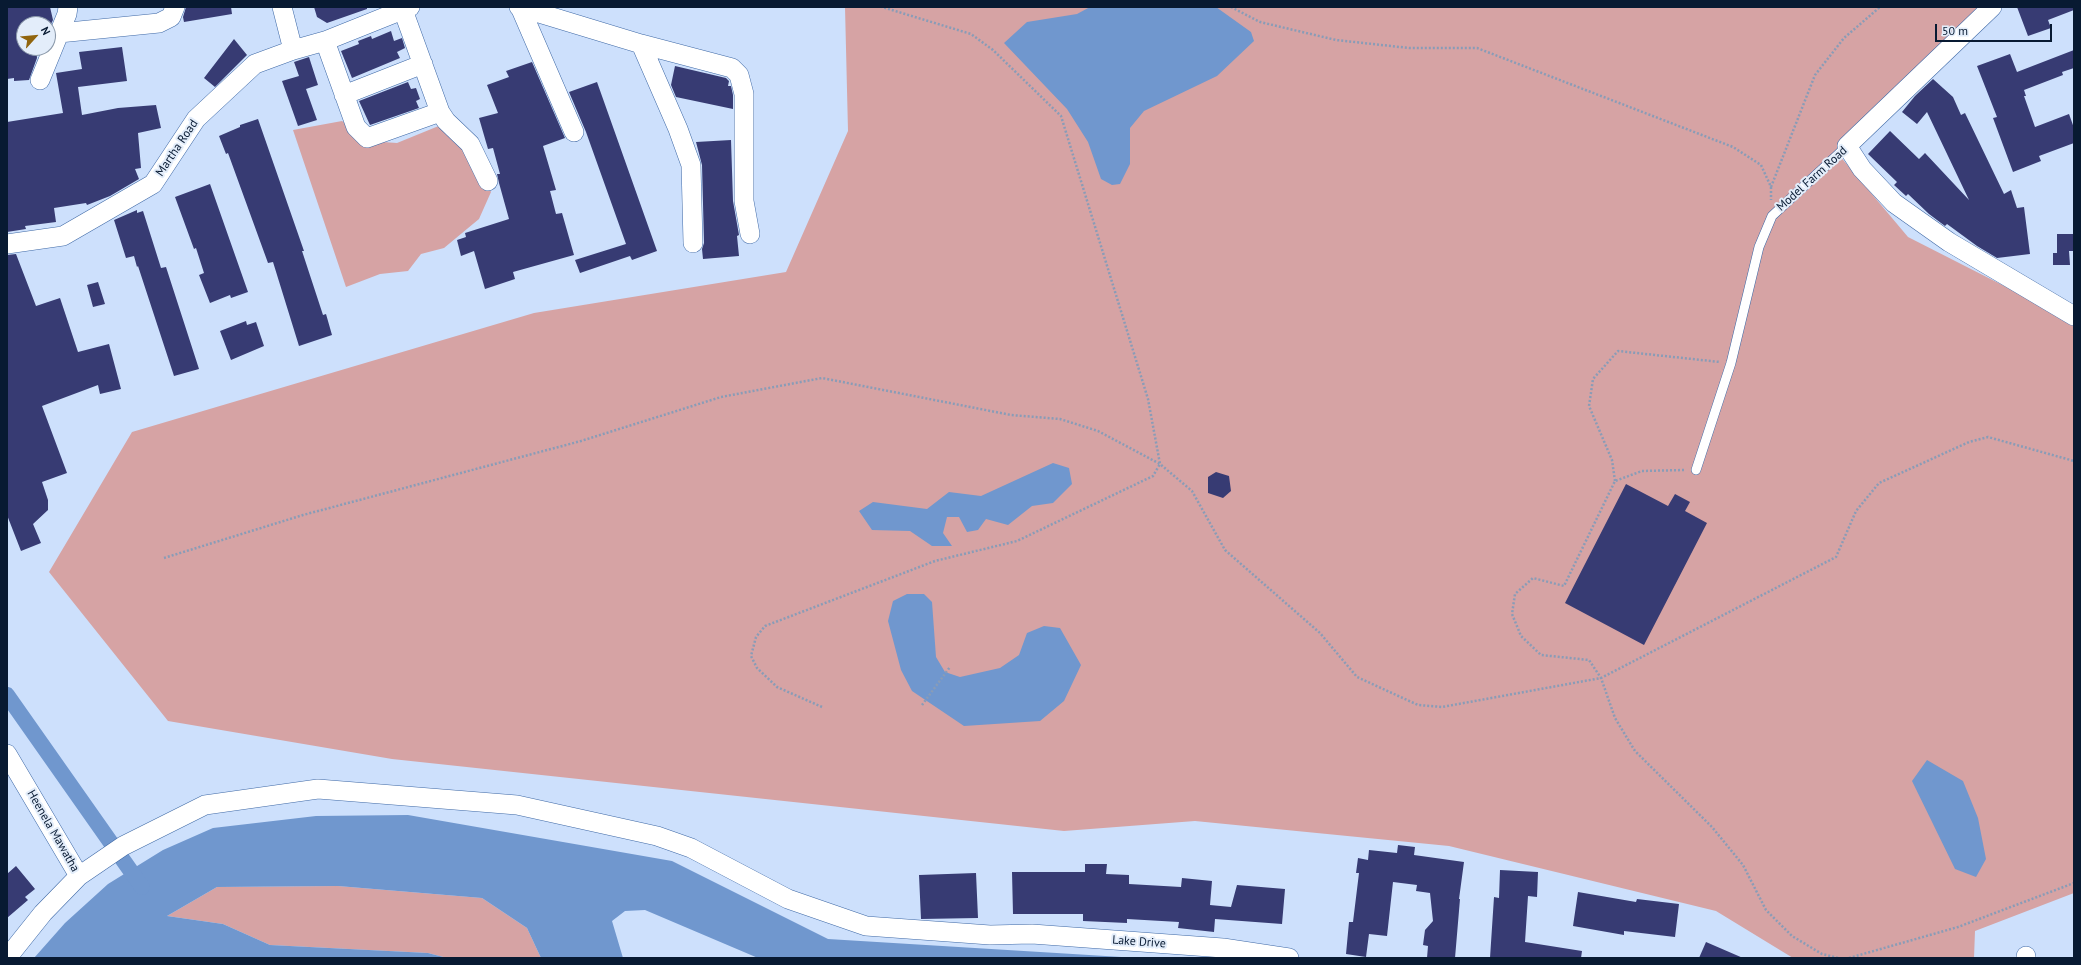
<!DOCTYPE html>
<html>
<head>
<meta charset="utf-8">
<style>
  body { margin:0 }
  #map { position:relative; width:2081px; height:965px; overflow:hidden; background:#cde0fc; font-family:"PT Sans",sans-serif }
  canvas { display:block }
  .frame { position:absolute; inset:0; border:8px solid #081a32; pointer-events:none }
  .north { position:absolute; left:16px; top:16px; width:40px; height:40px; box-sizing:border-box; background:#e3edfa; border:1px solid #8b99aa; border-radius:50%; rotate:63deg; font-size:11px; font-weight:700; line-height:16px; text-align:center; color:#081a32 }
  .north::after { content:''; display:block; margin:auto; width:14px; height:18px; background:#91650e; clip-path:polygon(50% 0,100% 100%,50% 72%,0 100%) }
  .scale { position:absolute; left:1935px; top:24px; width:117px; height:18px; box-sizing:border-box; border:2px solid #081a32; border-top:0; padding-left:5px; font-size:12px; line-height:14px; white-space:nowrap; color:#081a32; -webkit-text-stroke:3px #e3edfa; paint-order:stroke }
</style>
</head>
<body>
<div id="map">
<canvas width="2081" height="965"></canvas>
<div class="frame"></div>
<div class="north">N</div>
<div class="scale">50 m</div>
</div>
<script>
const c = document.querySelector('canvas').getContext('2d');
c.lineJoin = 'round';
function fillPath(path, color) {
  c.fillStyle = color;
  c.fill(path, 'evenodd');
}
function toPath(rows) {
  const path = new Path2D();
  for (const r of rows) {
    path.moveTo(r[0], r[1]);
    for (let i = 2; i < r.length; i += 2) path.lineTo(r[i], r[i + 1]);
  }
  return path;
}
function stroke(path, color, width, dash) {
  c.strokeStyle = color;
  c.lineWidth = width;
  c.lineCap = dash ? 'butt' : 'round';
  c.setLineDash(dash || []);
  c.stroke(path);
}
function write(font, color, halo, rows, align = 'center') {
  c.font = font + ' "PT Sans",sans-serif';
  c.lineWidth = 4;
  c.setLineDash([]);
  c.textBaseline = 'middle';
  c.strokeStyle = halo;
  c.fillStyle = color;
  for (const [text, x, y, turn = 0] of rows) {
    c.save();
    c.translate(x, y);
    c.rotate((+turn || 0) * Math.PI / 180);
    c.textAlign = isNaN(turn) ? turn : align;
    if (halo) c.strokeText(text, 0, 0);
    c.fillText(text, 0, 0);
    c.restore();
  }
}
fillPath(toPath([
  [845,7,1994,7,1839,155,1908,237,2018,293,2074,324,2074,893,1975,931,1974,958,1793,958,1716,911,1449,846,1195,821,1064,831,392,759,168,721,49,572,132,432,534,313,786,272,848,131],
  [342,121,368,141,397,143,446,123,472,149,491,192,479,219,444,248,421,254,408,271,380,274,346,287,293,130],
  [338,886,482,898,527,928,541,958,447,958,428,953,270,945,223,924,167,916,217,887]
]), '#d6a3a4');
fillPath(toPath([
  [1090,7,1216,7,1251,32,1254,41,1217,76,1144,111,1130,128,1130,164,1120,184,1112,185,1101,179,1088,142,1067,109,1004,43,1027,22,1077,14],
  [1053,463,1069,468,1072,484,1053,503,1032,506,1008,525,986,519,978,530,967,532,959,517,947,517,943,533,952,546,932,546,910,531,872,530,859,511,873,502,927,509,949,492,981,496],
  [907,594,924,594,932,602,936,657,945,672,960,677,1000,668,1019,655,1027,633,1044,626,1060,628,1081,665,1064,701,1040,721,964,726,912,691,901,670,888,621,893,601],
  [1927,760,1963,781,1978,818,1986,859,1976,877,1955,869,1912,781],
  [408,815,672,861,828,939,1138,958,758,958,645,910,625,911,612,921,623,958,541,958,527,928,482,898,338,886,217,887,167,916,223,924,270,945,428,953,447,958,34,958,65,923,108,884,163,850,213,828,316,816]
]), '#7097ce');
stroke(toPath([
  [7,695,142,887]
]), '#7097ce', 16);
fillPath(toPath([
  [7,7,50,7,53,20,51,24,24,24,24,48,36,48,37,58,29,80,14,81,14,78,7,79],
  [186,7,231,7,232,14,184,22,183,17],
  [314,7,367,7,367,9,327,23,317,17],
  [2017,7,2074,7,2074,10,2048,20,2051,28,2028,36],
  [391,31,394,41,402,38,405,48,397,52,400,58,352,78,341,51,359,44,358,41,371,36,372,39],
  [234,39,247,55,215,87,204,78],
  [122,47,127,81,78,87,82,115,118,108,156,105,161,128,138,133,141,168,135,169,139,179,110,196,87,205,86,203,54,208,56,222,25,226,26,229,7,232,7,122,63,113,56,73,82,69,79,52],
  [2074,50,2074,68,2062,72,2063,75,2024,90,2026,96,2024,96,2035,127,2069,114,2074,128,2074,143,2039,156,2041,161,2013,172,1993,118,1997,117,1977,66,2010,54,2017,72],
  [309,57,318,85,306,89,317,120,298,126,282,81,299,76,294,62],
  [532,62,565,138,543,146,556,190,550,191,556,214,562,213,574,255,513,272,515,279,485,289,474,251,461,256,457,240,466,237,465,233,509,219,499,183,497,174,500,174,493,148,488,149,479,118,498,113,487,85,509,77,506,71],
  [675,66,726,78,729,81,728,86,731,86,733,95,733,109,676,97,671,85],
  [1933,79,1953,97,1961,115,1965,113,2004,194,2011,190,2017,208,2024,207,2030,254,1997,258,1977,246,1947,224,1945,226,1929,214,1908,194,1906,196,1894,185,1897,182,1868,154,1890,131,1919,159,1925,153,1969,200,1927,112,1917,124,1902,112,1915,96],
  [408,82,411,89,416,88,420,99,416,101,419,108,370,125,359,101],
  [597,82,657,251,632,260,630,256,580,273,575,260,626,244,586,132,569,92],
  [258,119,304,251,302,251,323,315,326,314,332,335,299,346,273,262,268,263,228,153,226,154,219,136,240,127,240,125],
  [731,140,733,201,739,235,737,236,739,256,703,259,702,249,704,243,702,165,696,142],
  [210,184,248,292,231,298,230,295,210,303,199,275,204,273,196,248,194,249,175,197],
  [137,210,137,213,143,211,161,268,166,267,199,369,174,376,138,266,137,267,134,256,126,258,114,220],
  [2057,234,2074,234,2074,251,2069,251,2070,265,2053,265,2053,253,2057,253],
  [16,254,36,306,60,298,78,352,109,344,121,389,100,394,98,385,42,406,67,473,42,482,48,500,48,510,33,524,41,543,21,551,7,515,7,255],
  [98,282,105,304,93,307,87,285],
  [246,321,247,325,256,322,264,346,231,360,220,331],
  [1216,472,1229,476,1231,491,1223,498,1208,493,1208,477],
  [1626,484,1668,506,1675,494,1690,502,1685,511,1707,523,1644,645,1565,603],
  [1398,845,1415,847,1414,855,1464,862,1459,899,1460,899,1455,958,1427,958,1428,946,1423,945,1425,930,1433,921,1430,893,1416,891,1417,885,1393,882,1387,936,1369,934,1366,957,1346,954,1349,922,1353,922,1359,873,1356,873,1358,858,1368,860,1369,850,1397,853],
  [1085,864,1107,864,1106,874,1129,875,1129,884,1181,887,1182,878,1212,881,1210,905,1231,907,1237,885,1285,889,1282,924,1215,919,1214,932,1178,928,1179,922,1127,919,1127,923,1083,921,1083,914,1013,914,1012,872,1085,872],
  [16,866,35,889,25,897,28,900,7,918,7,874],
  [1500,870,1538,872,1537,897,1528,896,1525,942,1582,951,1581,958,1490,958,1494,897,1499,898],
  [976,873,978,918,921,919,919,875],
  [1578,892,1636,902,1637,899,1679,904,1675,937,1624,931,1624,935,1573,926],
  [1706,942,1743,958,1699,958]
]), '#373b73');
const service = toPath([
  [1696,470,1731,363,1759,247,1772,216,1847,146]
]);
const minor = toPath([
  [282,7,293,50],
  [519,7,641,44,732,68,739,75,744,94,744,201,750,234],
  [520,7,574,132],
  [1992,7,1847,146,1862,169,1894,203,1949,242,2074,316],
  [403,10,440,112,446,121,470,144,488,181],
  [59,33,159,23,171,17,175,7],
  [325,41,356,127,367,138,440,112],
  [641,44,678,129,691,165,693,243],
  [40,80,67,14,68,7],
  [344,95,423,64],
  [7,244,63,236,153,184,196,119,255,64,293,50,325,41,410,7],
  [7,754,79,876],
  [2026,956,2026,958],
  [7,958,43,913,79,876,123,846,205,805,318,789,517,805,657,836,691,848,788,899,866,926,990,935,1032,934,1223,948,1289,958]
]);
stroke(service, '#3f69a6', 10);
stroke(minor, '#3f69a6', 20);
stroke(toPath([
  [1231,7,1260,22,1336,40,1409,48,1477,48,1733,147,1761,165,1771,187,1771,200],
  [1771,187,1815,75,1844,38,1880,7],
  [1684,470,1642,471,1615,481,1564,586,1533,578,1515,594,1512,614,1521,636,1541,655,1589,660,1601,678,1615,718,1635,751,1712,827,1743,865,1766,910,1792,936,1822,954,1838,958],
  [1615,481,1612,460,1589,406,1593,379,1618,351,1720,362],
  [164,558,303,515,581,441,721,397,822,378,1011,415,1060,419,1098,431,1160,464,1192,491,1225,550,1320,633,1357,677,1418,705,1442,707,1601,678,1836,557,1856,511,1879,483,1969,442,1988,437,2074,461],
  [922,705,950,667],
  [822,707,777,687,757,668,751,656,756,637,765,626,935,561,1017,541,1153,476,1160,464,1148,399,1061,116,993,50,971,34,882,7],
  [1849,958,1958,927,2074,883]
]), '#899cb7', 2.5, [2, 2]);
stroke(service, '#fff', 9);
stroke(minor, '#fff', 19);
write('12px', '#081a32', '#e3edfa', [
  ["Martha Road",177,148,-56],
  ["Model Farm Road",1812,179,-42],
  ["Heenela Mawatha",53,831,60],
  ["Lake Drive",1139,942,4]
]);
</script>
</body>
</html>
